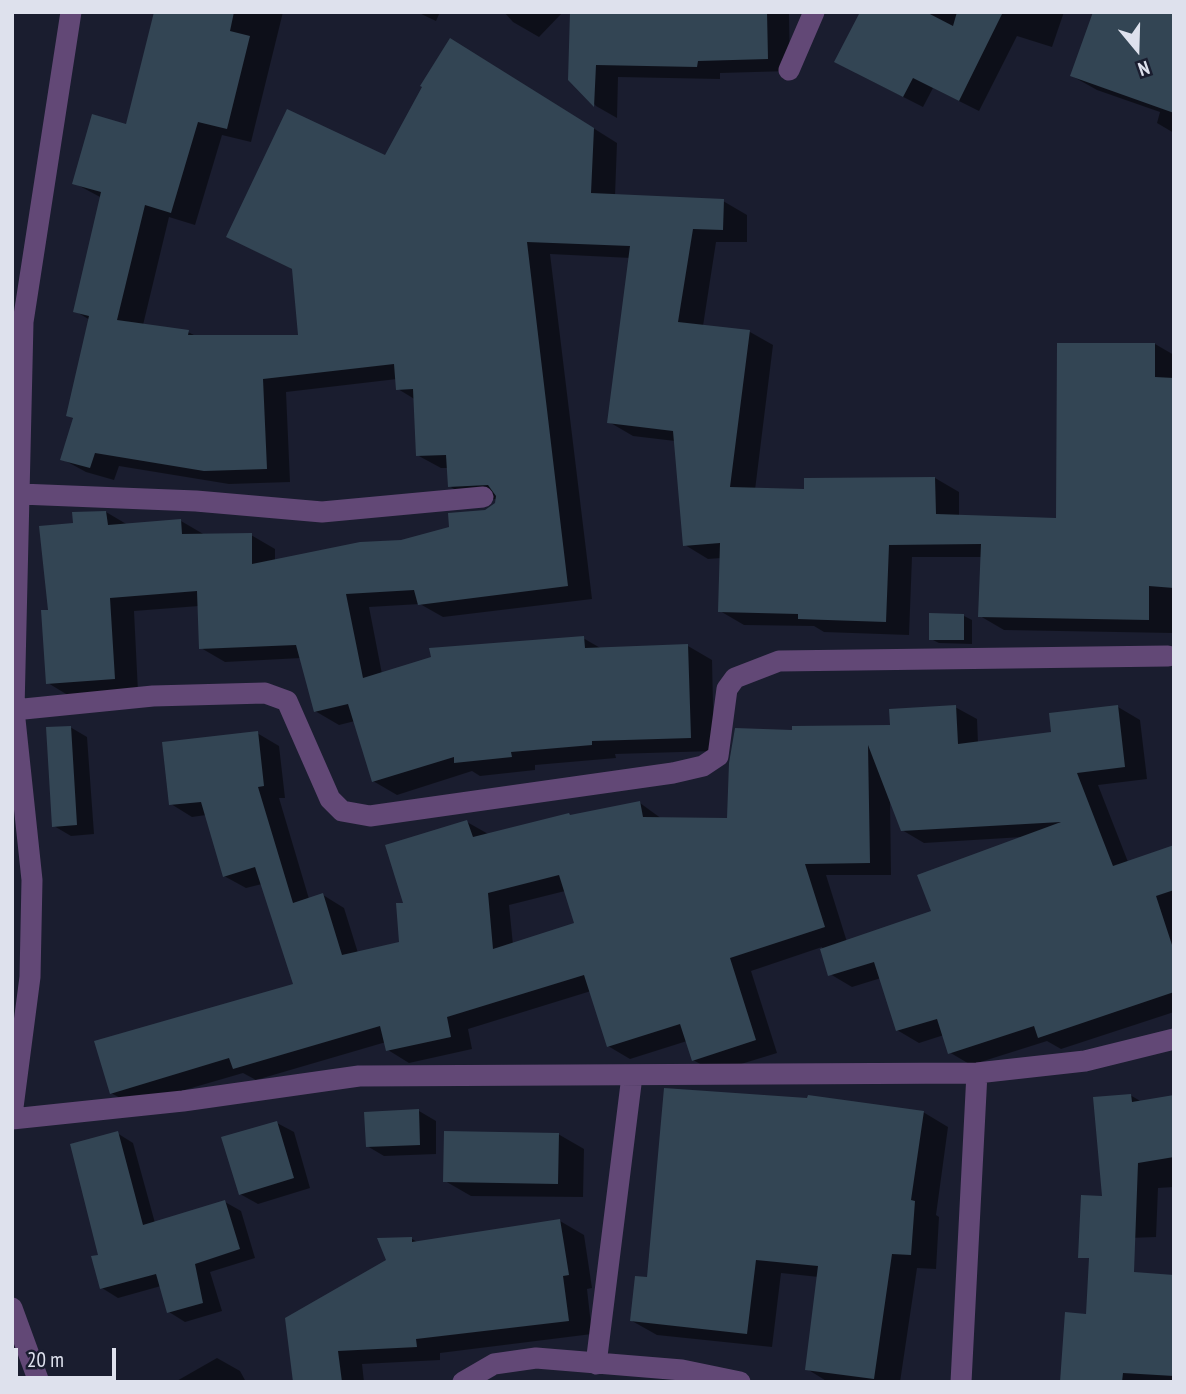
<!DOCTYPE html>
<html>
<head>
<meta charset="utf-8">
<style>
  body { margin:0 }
  #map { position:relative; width:1186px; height:1394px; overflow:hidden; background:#1a1d2f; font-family:"PT Sans Narrow",sans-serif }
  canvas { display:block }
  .frame { position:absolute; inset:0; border:14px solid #dee1ed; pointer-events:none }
  .north { position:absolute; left:1102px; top:14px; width:70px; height:70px; -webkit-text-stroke:5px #1a1d2f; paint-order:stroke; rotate:161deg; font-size:19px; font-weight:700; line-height:28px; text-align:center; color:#dee1ed }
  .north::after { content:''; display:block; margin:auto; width:24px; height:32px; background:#dee1ed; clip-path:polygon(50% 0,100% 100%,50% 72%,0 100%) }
  .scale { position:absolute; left:14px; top:1348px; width:102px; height:32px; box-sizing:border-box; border:4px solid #dee1ed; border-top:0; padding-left:9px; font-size:21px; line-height:24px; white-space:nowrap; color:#dee1ed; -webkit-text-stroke:5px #1a1d2f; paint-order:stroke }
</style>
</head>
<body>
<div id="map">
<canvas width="1186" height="1394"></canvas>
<div class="frame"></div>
<div class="north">N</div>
<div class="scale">20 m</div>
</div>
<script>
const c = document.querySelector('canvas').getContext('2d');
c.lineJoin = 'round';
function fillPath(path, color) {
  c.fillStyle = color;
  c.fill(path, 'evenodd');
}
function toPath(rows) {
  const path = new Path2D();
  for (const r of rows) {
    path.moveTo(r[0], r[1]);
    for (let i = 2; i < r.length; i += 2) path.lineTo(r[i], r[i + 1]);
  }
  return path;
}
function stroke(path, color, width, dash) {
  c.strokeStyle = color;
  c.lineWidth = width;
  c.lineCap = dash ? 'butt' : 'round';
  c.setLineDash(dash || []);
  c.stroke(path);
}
fillPath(toPath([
  [156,12,283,12,251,142,222,135,195,225,169,217,143,325,188,332,198,337,300,337,294,270,228,237,386,157,475,54,617,143,615,196,723,201,747,215,747,242,716,242,703,326,750,332,773,345,755,490,806,491,935,478,959,492,959,517,1058,520,1155,344,1174,355,1173,633,1004,630,980,616,983,557,912,557,909,635,824,632,814,626,744,625,720,611,721,558,708,559,685,545,675,441,633,436,609,422,631,258,550,254,592,599,443,617,420,604,369,607,382,674,583,638,602,649,688,646,712,660,714,751,615,754,616,758,535,765,535,770,480,776,472,771,397,795,373,781,355,721,339,725,315,711,301,658,225,662,201,648,199,606,134,611,138,692,71,697,48,683,50,611,75,525,106,512,128,525,181,521,205,535,251,535,275,549,275,561,401,542,451,529,486,512,496,504,497,499,473,500,449,486,449,468,441,468,417,455,416,400,398,389,397,379,286,392,290,482,229,484,119,466,114,480,86,472,62,459,74,419,68,416,90,320,75,311,102,198,74,183,127,126],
  [417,12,440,12,436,21],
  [504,12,563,12,539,37,513,22],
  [572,12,789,12,790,71,720,73,720,79,618,77,617,118,596,106,570,79],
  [862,12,1064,12,1052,47,1017,36,979,111,933,88,923,107,856,73],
  [1174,12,1174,133,1157,123,1160,112,1097,90,1072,76],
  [964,616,972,620,972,644,939,643,931,639],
  [955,707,977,719,978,743,1053,734,1118,707,1140,720,1147,779,1098,785,1128,862,1174,847,1174,1012,1061,1049,1047,1041,971,1065,949,1052,944,1035,919,1043,897,1030,881,978,852,987,830,974,822,947,751,971,777,1053,715,1072,693,1060,687,1041,630,1059,608,1046,591,991,468,1029,472,1049,409,1063,388,1050,386,1042,256,1080,243,1073,133,1105,111,1093,295,985,262,884,246,888,224,876,206,815,192,817,171,804,257,733,279,746,285,798,279,798,309,899,323,895,344,908,358,953,401,943,405,904,467,822,490,835,640,803,662,819,728,820,794,732,892,727],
  [890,799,902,830,924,843,1023,837,933,912,847,942,826,875,891,875],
  [565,891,576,924,513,945,509,905],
  [70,727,87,737,94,834,71,836,54,826],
  [1130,1095,1142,1102,1174,1097,1174,1187,1158,1188,1156,1237,1102,1239,1104,1198],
  [419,1111,436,1121,436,1154,384,1156,367,1146],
  [923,1112,948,1127,936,1215,939,1217,936,1269,917,1268,900,1382,828,1382,807,1369,819,1277,781,1273,772,1347,657,1335,632,1321,648,1279],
  [277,1123,294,1132,310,1188,258,1204,240,1194],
  [117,1133,133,1143,155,1223,225,1202,241,1211,255,1258,210,1272,222,1311,185,1322,169,1312,161,1286,118,1298,102,1288,100,1256],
  [558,1134,584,1149,583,1197,471,1196,445,1181],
  [560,1221,584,1235,592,1288,587,1289,592,1334,440,1353,440,1360,362,1364,364,1382,295,1382,389,1261,412,1239,419,1243],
  [1174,1276,1174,1382,1062,1382,1087,1316],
  [217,1358,240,1371,246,1382,175,1382]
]), '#0007');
fillPath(toPath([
  [154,12,234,12,230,31,250,36,227,129,198,122,171,213,145,205,117,320,189,330,188,335,298,335,292,269,226,237,287,109,385,155,422,87,420,86,450,38,594,128,591,193,724,199,723,230,693,229,678,322,750,330,730,487,804,489,804,478,935,477,936,514,1056,518,1057,343,1155,343,1155,377,1174,378,1174,588,1149,586,1149,620,978,617,981,544,889,545,886,622,798,619,798,614,718,612,720,543,683,546,673,431,607,423,630,246,527,242,568,586,418,605,414,590,346,594,363,678,431,657,429,648,584,636,585,648,688,644,691,738,592,741,592,745,511,752,512,757,454,763,454,757,372,782,348,704,314,712,296,645,199,649,197,591,110,598,115,679,46,684,41,610,48,610,39,526,73,523,72,512,106,511,108,525,181,519,182,534,252,533,252,564,360,542,401,540,449,527,448,513,485,510,495,503,496,496,488,485,448,487,446,455,416,456,413,389,396,390,394,364,263,379,267,469,204,471,95,453,90,468,60,460,73,418,66,416,89,316,73,312,101,192,72,184,92,114,126,124],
  [570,12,767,12,768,59,698,61,697,67,596,65,594,107,568,80],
  [860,12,926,12,953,26,957,12,1003,12,959,101,913,78,903,97,834,62],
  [1093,12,1174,12,1174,113,1070,76],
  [929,613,964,614,964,640,929,640],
  [956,705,958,744,1051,732,1049,713,1118,705,1125,767,1077,773,1113,866,1174,845,1174,890,1156,896,1174,951,1174,992,1038,1038,1034,1026,948,1054,937,1019,896,1031,874,962,828,976,820,949,931,911,917,875,1061,822,901,831,868,745,870,863,805,864,825,927,730,958,756,1040,692,1061,680,1024,607,1047,584,975,447,1017,451,1037,386,1051,380,1026,233,1069,229,1058,110,1094,94,1041,293,984,255,867,223,877,201,802,169,805,162,742,258,731,264,786,258,787,293,903,323,893,342,955,399,942,396,903,403,903,385,845,467,820,473,837,569,813,570,815,640,801,643,817,727,818,729,763,735,728,792,730,792,726,890,725,889,709],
  [559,875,574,923,493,949,488,893],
  [71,726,77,825,52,827,46,727],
  [664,1088,807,1098,808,1095,924,1111,911,1200,915,1201,911,1255,892,1254,874,1379,805,1370,818,1266,756,1260,747,1334,630,1321,635,1276,647,1277],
  [1131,1094,1132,1102,1174,1095,1174,1157,1138,1163,1134,1272,1174,1275,1174,1376,1123,1373,1122,1382,1060,1382,1065,1312,1086,1314,1089,1258,1078,1258,1081,1195,1102,1196,1093,1097],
  [419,1109,420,1145,366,1147,364,1112],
  [277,1121,294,1178,239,1195,221,1137],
  [118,1131,143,1225,225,1200,240,1249,195,1264,203,1303,167,1313,156,1274,100,1289,91,1256,98,1255,70,1144],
  [444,1131,559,1133,558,1184,443,1182],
  [560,1219,569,1275,563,1276,569,1321,416,1339,417,1347,338,1351,342,1382,293,1382,285,1318,386,1260,377,1238,412,1237,412,1242]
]), '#334554');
stroke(toPath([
  [789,70,814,12],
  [20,494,196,501,322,512,483,497],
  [14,710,153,696,265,693,287,701,330,799,342,811,370,816,673,773,703,766,718,756,727,689,735,678,779,661,1168,656],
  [12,1115,30,977,32,880,14,710,23,322,71,12],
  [12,1119,183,1101,359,1076,977,1073,1085,1061,1174,1039],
  [12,1308,39,1382],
  [596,1364,632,1076],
  [463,1382,494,1364,536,1358,682,1370,740,1382],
  [961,1382,977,1073]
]), '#624876', 21);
</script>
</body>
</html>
